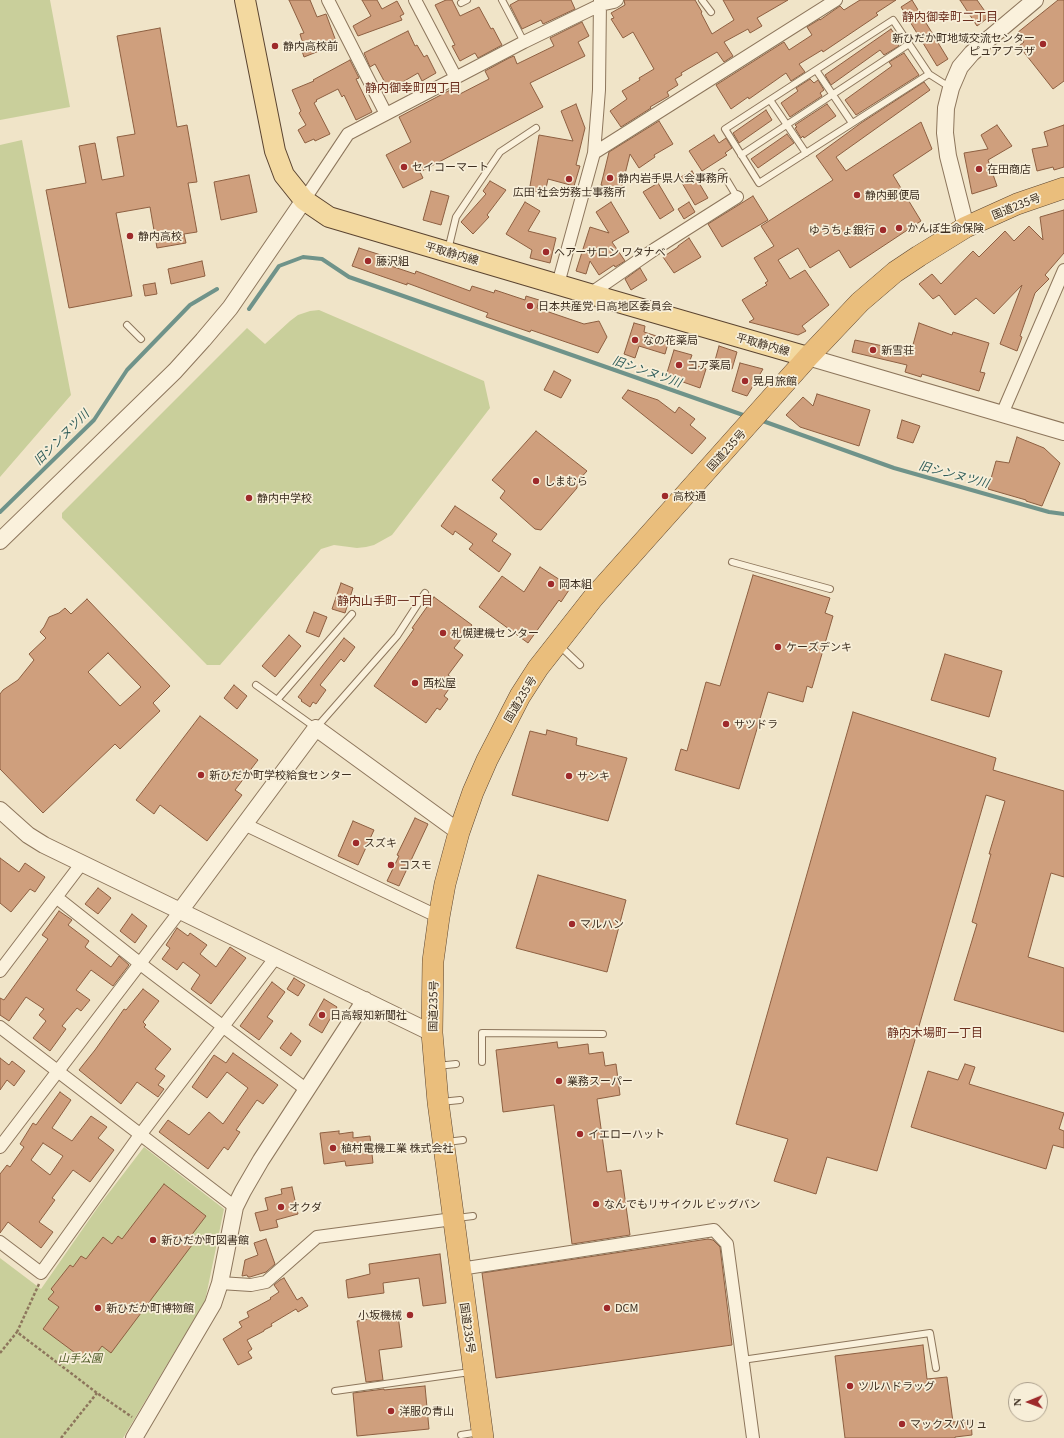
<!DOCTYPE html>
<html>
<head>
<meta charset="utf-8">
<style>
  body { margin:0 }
  #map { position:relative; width:1064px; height:1438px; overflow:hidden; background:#f0e4c8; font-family:Georgia,serif }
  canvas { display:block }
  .north { position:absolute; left:1008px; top:1382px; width:40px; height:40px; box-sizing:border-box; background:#f7eed8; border:1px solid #ada18e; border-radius:50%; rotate:269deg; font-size:11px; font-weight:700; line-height:16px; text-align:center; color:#3d2e20 }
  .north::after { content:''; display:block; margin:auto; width:14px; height:18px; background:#9e2a2b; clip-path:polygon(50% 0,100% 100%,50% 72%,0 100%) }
</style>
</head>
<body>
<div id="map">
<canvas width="1064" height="1438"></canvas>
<div class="north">N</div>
</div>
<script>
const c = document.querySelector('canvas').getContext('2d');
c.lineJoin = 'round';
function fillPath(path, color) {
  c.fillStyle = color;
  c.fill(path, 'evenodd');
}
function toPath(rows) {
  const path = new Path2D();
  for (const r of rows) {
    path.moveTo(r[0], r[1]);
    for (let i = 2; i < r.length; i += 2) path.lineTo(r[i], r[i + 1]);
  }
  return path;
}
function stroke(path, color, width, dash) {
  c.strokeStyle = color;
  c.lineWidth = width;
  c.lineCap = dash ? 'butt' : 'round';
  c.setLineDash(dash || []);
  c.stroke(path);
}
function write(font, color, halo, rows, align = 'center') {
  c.font = font + ' Georgia,"Noto Sans JP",serif';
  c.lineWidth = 3.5;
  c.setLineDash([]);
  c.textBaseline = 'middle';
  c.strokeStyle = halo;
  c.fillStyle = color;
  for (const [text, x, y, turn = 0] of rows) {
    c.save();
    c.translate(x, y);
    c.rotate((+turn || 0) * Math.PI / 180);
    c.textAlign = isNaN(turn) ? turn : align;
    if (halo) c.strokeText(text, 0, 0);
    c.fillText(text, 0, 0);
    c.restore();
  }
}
fillPath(toPath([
  [0,0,50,0,70,107,0,120],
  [22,140,71,395,0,477,0,145],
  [319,310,484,381,490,408,392,535,374,545,366,547,357,548,334,545,321,549,220,665,207,665,62,518,62,513,247,328,265,344,290,321,298,315,310,311],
  [144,1147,224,1209,205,1301,123,1438,0,1438,0,1258,41,1289,98,1207]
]), '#c9cf9b');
stroke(toPath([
  [249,309,279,266,303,257,322,259,349,277,746,416],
  [760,420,894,468,1049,512,1064,514],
  [0,512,94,420,127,370,190,305,217,289]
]), '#6f938a', 4);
const building = toPath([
  [289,0,310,0,317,17,326,14,337,44,304,57,300,45,303,44,300,34,304,33,289,0],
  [362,0,377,0,382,9,397,1,404,14,400,16,402,20,358,36,353,26,371,16,362,0],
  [446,0,452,0,460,16,479,7,491,29,493,28,502,45,478,58,475,53,460,61,452,46,455,45,435,5,446,0],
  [519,0,571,0,575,9,543,24,541,20,522,29,510,5,519,0],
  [624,0,695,0,702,12,701,13,712,34,734,20,723,0,788,0,757,18,762,26,750,33,748,29,724,42,733,56,724,62,717,52,681,73,682,75,675,79,678,85,667,92,669,96,650,107,651,108,621,127,610,111,627,99,622,91,640,80,639,78,654,69,633,32,623,38,611,19,614,18,611,13,625,5,624,0],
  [860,0,896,0,876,13,878,15,823,52,822,50,799,64,805,72,791,81,786,73,749,99,748,97,731,109,716,85,784,42,789,50,812,35,807,27,820,19,820,20,840,6,844,10,860,0],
  [912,0,948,59,937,66,901,7,912,0],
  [960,0,977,0,989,17,977,26,960,0],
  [1058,0,1064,0,1064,81,1053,89,1019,46,1024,42,1017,33,1058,0],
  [582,22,589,36,578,42,585,56,530,83,543,107,420,172,423,178,403,188,386,155,411,142,399,117,454,88,458,95,489,79,485,71,509,58,514,56,517,64,554,46,550,38,582,22],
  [160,28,177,127,187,125,197,182,188,183,197,232,184,234,186,243,157,248,150,207,116,213,132,296,69,308,46,190,86,183,79,146,95,143,102,180,124,176,117,137,135,134,117,36,160,28],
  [891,29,897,37,894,40,899,46,884,55,880,50,831,85,825,75,891,29],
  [408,31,415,46,417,45,424,57,427,55,436,73,422,81,418,73,389,90,375,64,370,67,364,53,408,31],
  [904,53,919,75,856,115,845,100,892,66,889,62,904,53],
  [350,60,359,78,356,79,372,112,356,120,344,95,342,97,338,89,316,100,317,101,314,103,330,134,315,141,314,139,305,143,298,130,306,125,299,113,301,111,292,90,314,81,313,80,350,60],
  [810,79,814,83,818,80,824,90,820,93,822,96,790,117,781,103,798,91,796,88,810,79],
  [924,82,930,90,836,157,846,171,921,122,932,149,893,175,921,221,850,268,839,250,810,268,798,248,778,260,790,279,805,270,829,305,802,326,806,331,798,335,749,322,754,319,742,300,767,285,765,283,768,281,754,258,774,246,761,226,833,180,816,156,861,123,924,82],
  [576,104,585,128,576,165,580,166,574,186,548,179,545,193,532,191,534,187,530,186,539,135,573,141,561,111,576,104],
  [827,104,836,116,804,138,803,136,801,138,795,128,797,127,795,125,827,104],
  [766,110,772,120,739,143,733,133,766,110],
  [659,121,673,144,654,155,655,157,639,168,630,154,621,190,601,185,609,152,659,121],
  [997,125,1012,146,988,160,997,186,972,194,964,153,988,149,981,135,997,125],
  [1064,125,1064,167,1054,170,1053,167,1037,171,1032,149,1048,146,1044,132,1064,125],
  [787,134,794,143,758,168,751,159,787,134],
  [714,135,719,143,726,138,732,148,725,153,727,155,702,171,689,151,714,135],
  [692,171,708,198,695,205,679,178,692,171],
  [249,175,257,212,221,220,214,182,249,175],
  [490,181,506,190,487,215,489,217,473,234,461,222,486,194,483,191,490,181],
  [658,183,674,210,660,219,643,192,658,183],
  [431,191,449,196,441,225,423,220,431,191],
  [753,196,768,220,722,247,708,224,753,196],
  [525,202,540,211,528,231,556,238,550,263,530,258,532,250,506,234,525,202],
  [611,202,629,232,612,242,625,261,617,266,615,267,614,265,599,275,590,261,586,274,576,271,590,227,609,233,596,212,611,202],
  [689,202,695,212,684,219,678,209,689,202],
  [1064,210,1064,253,1045,275,1049,279,1035,293,1020,336,1022,337,1017,351,1000,344,1022,285,994,314,976,298,955,315,939,295,933,299,919,284,932,274,941,284,973,251,979,257,1005,231,1014,241,1029,226,1043,240,1040,217,1064,210],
  [689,238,701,257,674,273,663,257,678,247,678,246,689,238],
  [359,248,384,256,382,263,415,274,416,271,470,291,472,286,494,293,495,290,525,300,526,296,539,300,537,308,584,324,599,321,607,337,598,353,531,330,530,332,486,317,488,313,407,283,407,285,352,266,359,248],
  [202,261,205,276,171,284,168,269,202,261],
  [640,268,647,280,631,290,625,279,640,268],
  [155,283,157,294,145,296,143,285,155,283],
  [634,323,645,326,644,332,669,340,665,354,639,346,635,358,624,354,634,323],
  [919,323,952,335,953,332,989,343,980,372,985,373,979,391,922,374,921,377,905,372,907,365,852,352,855,340,911,352,919,323],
  [719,346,737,352,732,369,714,364,719,346],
  [674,350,692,355,689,363,706,369,700,388,666,376,674,350],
  [740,363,763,369,747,396,732,391,740,363],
  [554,371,571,380,561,398,544,390,554,371],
  [628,390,658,400,675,413,679,407,695,419,690,425,706,438,692,454,622,398,628,390],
  [817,394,870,410,859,446,800,427,786,415,803,397,813,406,817,394],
  [902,420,920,426,913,443,897,438,902,420],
  [536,431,587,471,577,482,577,488,541,530,535,529,500,498,505,491,492,480,536,431],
  [1017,437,1044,448,1060,463,1042,506,1026,501,1026,500,988,489,996,461,1009,463,1017,437],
  [455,506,497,534,492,541,511,554,499,572,469,549,473,544,455,531,453,535,441,526,455,506],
  [540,567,571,587,561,602,559,600,528,643,479,607,502,576,524,592,540,567],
  [753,575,830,598,825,613,833,616,812,688,807,686,803,702,768,692,739,789,675,770,681,749,687,751,706,682,720,686,753,575],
  [341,583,353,588,345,613,332,609,341,583],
  [434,597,472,625,454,648,463,655,448,675,455,680,444,696,448,699,440,710,437,708,426,723,374,686,414,629,412,628,434,597],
  [87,599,170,686,153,703,160,711,120,749,115,744,43,813,0,769,0,694,3,690,18,680,34,660,29,654,46,638,40,632,44,627,49,617,59,613,65,608,71,614,87,599],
  [108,653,141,687,120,706,88,672,108,653],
  [314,612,327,617,319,637,306,632,314,612],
  [289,635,301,646,275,677,262,666,289,635],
  [344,638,355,647,344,662,341,659,320,685,326,690,316,704,313,702,310,707,301,701,302,700,298,697,344,638],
  [945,654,1002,671,989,717,931,700,945,654],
  [234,685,247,696,237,709,224,698,234,685],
  [853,712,996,758,993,770,1064,791,1064,877,1051,873,1028,957,1064,968,1064,1032,954,1000,977,924,972,922,991,854,989,854,1005,801,986,795,877,1171,827,1157,816,1194,774,1181,788,1139,736,1124,853,712],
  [200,716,258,760,235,790,242,795,207,841,160,805,154,814,136,800,200,716],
  [547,730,577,738,576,745,627,758,608,821,512,795,530,731,546,735,547,730],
  [415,818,428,824,399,886,387,881,399,856,397,855,415,818],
  [353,821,374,830,358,865,338,856,353,821],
  [0,858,19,872,25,863,45,877,35,892,30,889,11,912,0,903,0,858],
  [538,875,626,900,607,972,516,948,538,875],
  [98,888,111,898,98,914,85,904,98,888],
  [59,911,72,920,68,925,89,941,85,947,111,967,119,956,129,965,113,986,91,970,76,990,90,1000,81,1011,77,1008,62,1026,66,1029,50,1051,33,1038,46,1021,39,1015,44,1009,26,997,9,1021,0,1015,0,998,4,1000,48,939,42,935,59,911],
  [132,914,147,926,135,943,120,931,132,914],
  [177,928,188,936,190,933,207,945,200,954,216,967,230,947,246,958,211,1004,191,989,200,975,183,962,177,970,162,959,170,948,166,945,177,928],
  [294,978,305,985,298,996,287,989,294,978],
  [272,982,285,992,267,1017,273,1021,259,1040,240,1026,272,982],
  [143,989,159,1001,143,1022,146,1025,144,1027,171,1049,155,1069,165,1076,158,1085,164,1089,158,1097,137,1082,121,1104,79,1070,95,1050,124,1009,126,1010,143,989],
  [324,999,337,1007,322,1033,309,1025,324,999],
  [291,1033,301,1041,291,1056,280,1048,291,1033],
  [557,1042,558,1048,588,1044,589,1054,603,1052,605,1066,616,1064,620,1095,597,1099,607,1172,621,1170,630,1235,572,1244,554,1105,503,1112,496,1050,557,1042],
  [233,1053,278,1085,263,1104,257,1100,236,1130,240,1132,228,1150,224,1147,208,1169,159,1132,168,1120,189,1135,209,1112,223,1124,248,1088,227,1072,207,1098,192,1087,214,1055,226,1063,233,1053],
  [0,1058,9,1065,12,1061,25,1071,14,1086,7,1080,0,1090,0,1058],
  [965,1064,975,1067,969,1084,1064,1113,1059,1129,1064,1131,1064,1148,1053,1145,1046,1169,911,1127,928,1071,958,1080,965,1064],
  [60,1092,71,1100,52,1128,72,1141,91,1116,107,1127,98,1138,114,1150,90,1182,73,1170,52,1198,55,1200,39,1222,53,1232,41,1248,8,1222,0,1233,0,1174,7,1165,10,1167,24,1147,20,1144,33,1123,36,1125,60,1092],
  [43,1143,63,1156,50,1175,31,1160,43,1143],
  [339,1131,339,1134,353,1132,353,1138,370,1136,373,1163,346,1166,345,1161,324,1164,320,1133,339,1131],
  [164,1184,206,1216,190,1237,195,1241,111,1353,102,1346,90,1362,87,1359,86,1361,43,1329,59,1307,48,1299,54,1292,51,1289,70,1265,73,1267,81,1256,86,1259,103,1237,112,1244,118,1236,122,1239,164,1184],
  [292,1187,298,1214,276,1220,278,1227,260,1231,255,1213,268,1210,265,1198,282,1194,281,1189,292,1187],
  [266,1239,275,1264,266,1272,250,1277,248,1277,247,1275,242,1276,245,1260,258,1255,254,1243,266,1239],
  [708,1239,713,1240,720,1247,732,1345,496,1378,482,1273,708,1239],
  [440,1254,446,1303,423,1306,419,1278,383,1283,384,1293,348,1298,346,1280,370,1274,369,1264,440,1254],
  [284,1278,297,1300,302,1297,308,1306,298,1312,296,1309,271,1324,272,1326,264,1330,264,1331,247,1340,252,1349,248,1352,252,1358,238,1365,223,1339,242,1327,239,1322,249,1317,247,1312,271,1299,270,1298,279,1292,274,1285,280,1280,284,1278],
  [398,1315,402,1347,379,1350,383,1380,366,1382,357,1321,398,1315],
  [923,1345,927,1379,947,1377,953,1422,971,1420,972,1435,955,1437,955,1438,845,1438,835,1356,923,1345],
  [425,1386,429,1429,357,1436,353,1393,384,1389,384,1390,425,1386]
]);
fillPath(building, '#cf9f7d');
stroke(building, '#8d5f41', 1);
const service = toPath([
  [502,0,524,42],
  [702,0,711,12],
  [461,3,467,0],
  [816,70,852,123],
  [929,74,759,183,725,129,893,20,929,74,951,88],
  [770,100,806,153],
  [741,155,909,44],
  [722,172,737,197],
  [448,250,456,217,500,152,536,128],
  [127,325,141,339],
  [732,562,830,589],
  [560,646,580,665],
  [256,685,316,728,397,636,425,593],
  [277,700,352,614],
  [482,1062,482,1033,603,1034],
  [437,1066,456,1064],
  [441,1102,460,1100],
  [447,1142,463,1140],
  [457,1218,473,1216],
  [742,1360,930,1333,936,1368],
  [335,1391,470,1372],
  [461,1435,480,1432]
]);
const minor = toPath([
  [328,0,386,114],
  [415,0,456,78],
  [594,153,836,0],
  [304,200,348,134,524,42,600,5,614,2,617,0],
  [558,284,594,153,599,90,600,0],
  [590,294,655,249,737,197],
  [1002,414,1064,270],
  [244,824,439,917],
  [56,897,147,969,307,1090],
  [0,971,82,863],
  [0,1027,235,1207],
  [0,1147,180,911],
  [0,1242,41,1273,140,1135,276,957],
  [460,1269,714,1230,727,1244,753,1438],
  [220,1283,251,1285,266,1282,317,1237,453,1219]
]);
const tertiary = toPath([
  [966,227,948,156,945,133,946,108,951,88,960,67,972,53,1035,0],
  [808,357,1064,432],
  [0,541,175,371,203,340,230,308,304,200],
  [0,810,28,835,44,845,432,1033],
  [180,911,316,728,459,832],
  [134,1438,213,1304,220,1283,235,1207,243,1191,261,1160,365,1000]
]);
const primary = toPath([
  [245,0,275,151,284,175,304,200,329,217,590,294,808,357]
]);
const trunk = toPath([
  [483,1438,438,1102,432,1033,433,961,439,917,445,884,459,832,473,792,487,760,520,696,538,668,593,598,808,357,860,302,895,272,919,256,966,227,1017,204,1064,188]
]);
stroke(service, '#8d765c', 8);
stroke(minor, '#8d765c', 14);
stroke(tertiary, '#8d765c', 18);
stroke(primary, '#5b4430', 22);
stroke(trunk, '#5b4430', 22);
stroke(toPath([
  [39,1284,17,1332,97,1393,132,1417],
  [0,1353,17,1332],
  [61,1438,97,1393]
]), '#8d765c', 2.5, [3, 2]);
stroke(service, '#faf1dc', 6);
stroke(minor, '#faf1dc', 12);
stroke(tertiary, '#faf1dc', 16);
stroke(primary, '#f3d9a0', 20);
stroke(trunk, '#eabe7c', 21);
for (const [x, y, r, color] of [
  [1043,44,4,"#9e2a2b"],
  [275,46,4,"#9e2a2b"],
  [404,167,4,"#9e2a2b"],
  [979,169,4,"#9e2a2b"],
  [610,178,4,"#9e2a2b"],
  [569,179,4,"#9e2a2b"],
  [857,195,4,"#9e2a2b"],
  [899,228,4,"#9e2a2b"],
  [883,230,4,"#9e2a2b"],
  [130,236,4,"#9e2a2b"],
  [546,252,4,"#9e2a2b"],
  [368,261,4,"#9e2a2b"],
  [530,306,4,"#9e2a2b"],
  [635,340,4,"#9e2a2b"],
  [873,350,4,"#9e2a2b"],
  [679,365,4,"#9e2a2b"],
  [745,381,4,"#9e2a2b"],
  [536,481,4,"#9e2a2b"],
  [665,496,4,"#9e2a2b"],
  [249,498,4,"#9e2a2b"],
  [551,584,4,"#9e2a2b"],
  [443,633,4,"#9e2a2b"],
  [778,647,4,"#9e2a2b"],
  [415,683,4,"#9e2a2b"],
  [726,724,4,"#9e2a2b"],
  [201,775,4,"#9e2a2b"],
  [569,776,4,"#9e2a2b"],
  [356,843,4,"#9e2a2b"],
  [391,865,4,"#9e2a2b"],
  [572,924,4,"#9e2a2b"],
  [322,1015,4,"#9e2a2b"],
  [559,1081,4,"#9e2a2b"],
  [580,1134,4,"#9e2a2b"],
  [333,1148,4,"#9e2a2b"],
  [596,1204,4,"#9e2a2b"],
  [281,1207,4,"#9e2a2b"],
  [153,1240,4,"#9e2a2b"],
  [98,1308,4,"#9e2a2b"],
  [607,1308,4,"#9e2a2b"],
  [410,1315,4,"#9e2a2b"],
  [850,1386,4,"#9e2a2b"],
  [391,1411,4,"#9e2a2b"],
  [902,1424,4,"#9e2a2b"]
]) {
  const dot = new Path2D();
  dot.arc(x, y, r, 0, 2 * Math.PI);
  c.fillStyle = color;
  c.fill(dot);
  stroke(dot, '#f7eed8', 1.5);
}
write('11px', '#3d2e20', '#f7eed8', [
  ["新ひだか町地域交流センター",1035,38,"right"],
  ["ピュアプラザ",1035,51,"right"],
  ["静内高校前",283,46],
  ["セイコーマート",412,167],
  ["在田商店",987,169],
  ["静内岩手県人会事務所",618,178],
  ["広田 社会労務士事務所",569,192,"center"],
  ["静内郵便局",865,195],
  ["かんぽ生命保険",907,228],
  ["ゆうちょ銀行",875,230,"right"],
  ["静内高校",138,236],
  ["ヘアーサロン ワタナベ",554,252],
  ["藤沢組",376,261],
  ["日本共産党 日高地区委員会",538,306],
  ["なの花薬局",643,340],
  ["新雪荘",881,350],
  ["コア薬局",687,365],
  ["晃月旅館",753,381],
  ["しまむら",544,481],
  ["高校通",673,496],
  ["静内中学校",257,498],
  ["岡本組",559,584],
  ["札幌建機センター",451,633],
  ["ケーズデンキ",786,647],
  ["西松屋",423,683],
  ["サツドラ",734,724],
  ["新ひだか町学校給食センター",209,775],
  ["サンキ",577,776],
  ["スズキ",364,843],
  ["コスモ",399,865],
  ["マルハン",580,924],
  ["日高報知新聞社",330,1015],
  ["業務スーパー",567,1081],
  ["イエローハット",588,1134],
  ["植村電機工業 株式会社",341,1148],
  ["なんでもリサイクル ビッグバン",604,1204],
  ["オクダ",289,1207],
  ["新ひだか町図書館",161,1240],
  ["新ひだか町博物館",106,1308],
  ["DCM",615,1308],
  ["小坂機械",402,1315,"right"],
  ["ツルハドラッグ",858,1386],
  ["洋服の青山",399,1411],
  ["マックスバリュ",910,1424]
], 'left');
write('11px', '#3d2e20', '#f7eed8', [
  ["国道235号",1016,206,-22],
  ["平取静内線",452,253,16],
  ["平取静内線",763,344,16],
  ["国道235号",726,450,-48],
  ["国道235号",520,699,-59],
  ["国道235号",433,1006,-89],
  ["国道235号",468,1328,82]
]);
write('italic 11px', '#4d5a26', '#f7eed8', [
  ["山手公園",80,1358]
]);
write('12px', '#6b2e1e', '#f7eed8', [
  ["静内御幸町二丁目",950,16],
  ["静内御幸町四丁目",413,87],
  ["静内山手町一丁目",385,600],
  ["静内木場町一丁目",935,1032]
]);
write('italic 12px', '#2f5d5a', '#f7eed8', [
  ["旧シンヌツ川",647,371,19],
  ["旧シンヌツ川",61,437,-45],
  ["旧シンヌツ川",954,474,15]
]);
</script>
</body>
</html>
